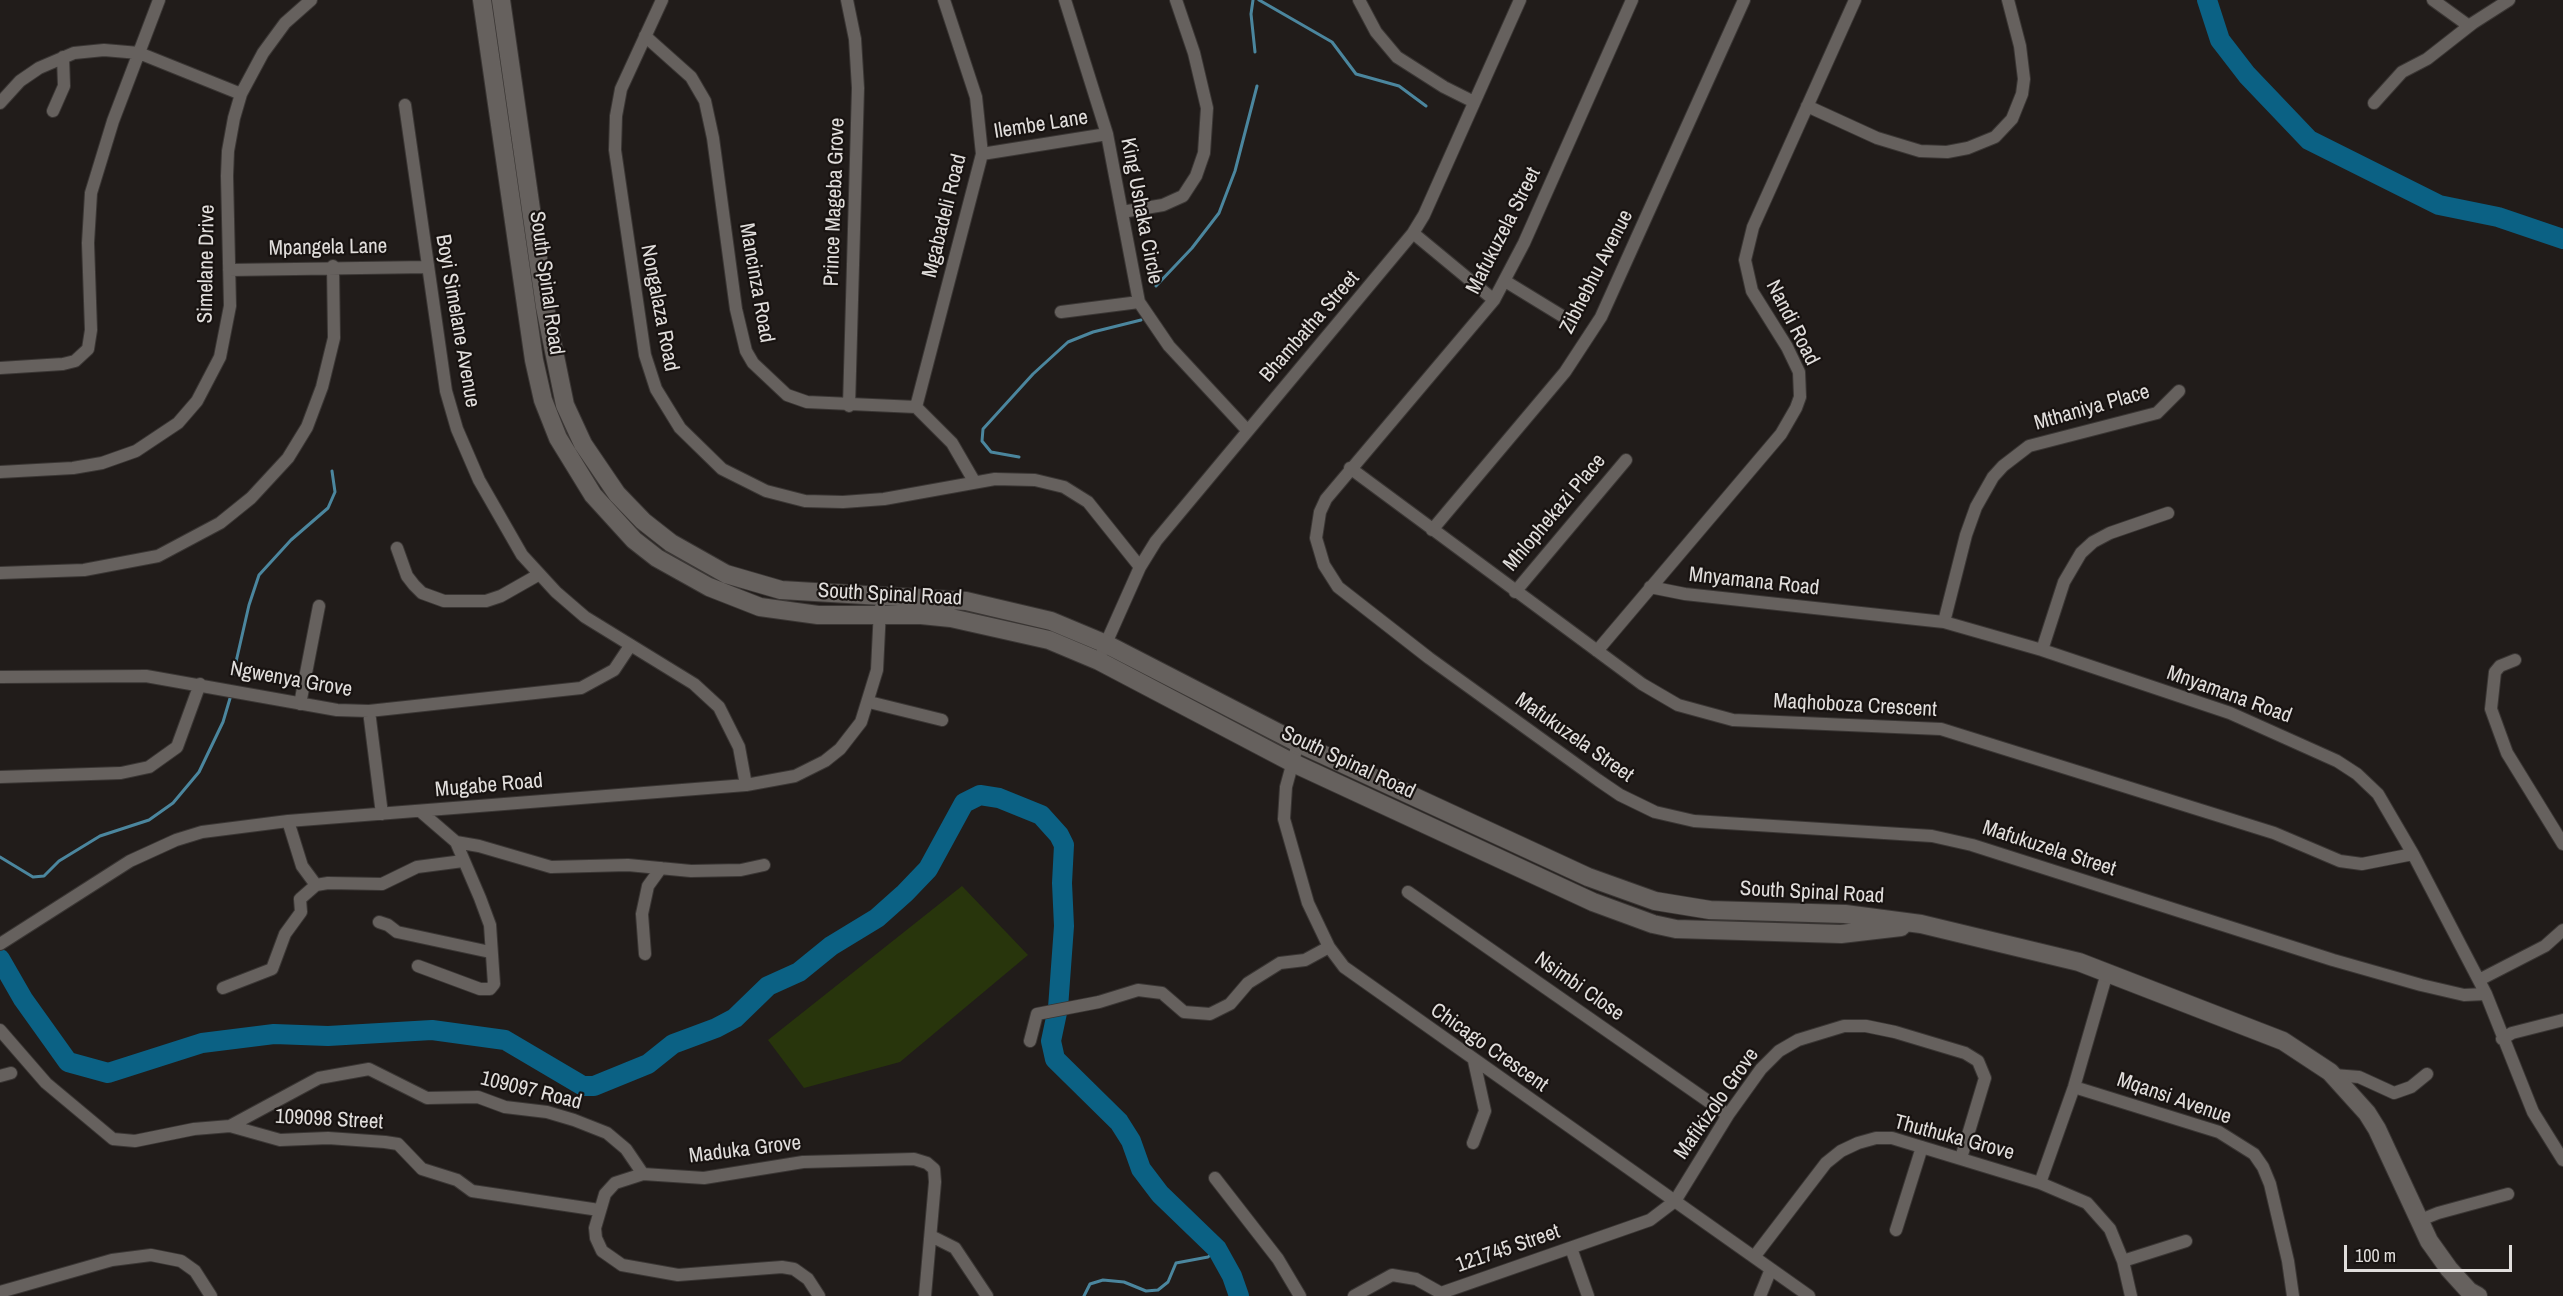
<!DOCTYPE html>
<html>
<head>
<meta charset="utf-8">
<style>
  body { margin:0 }
  #map { position:relative; width:2563px; height:1296px; overflow:hidden; background:#211c1a; font-family:"Archivo Narrow",sans-serif }
  canvas { display:block }
  .scale { position:absolute; left:2344px; top:1245px; width:168px; height:27px; box-sizing:border-box; border:3px solid #e1dedc; border-top:0; padding-left:8px; font-size:18px; line-height:21px; white-space:nowrap; color:#e1dedc; -webkit-text-stroke:4px #181311; paint-order:stroke }
</style>
</head>
<body>
<div id="map">
<canvas width="2563" height="1296"></canvas>
<div class="scale">100 m</div>
</div>
<script>
const c = document.querySelector('canvas').getContext('2d');
c.lineJoin = 'round';
function fillPath(path, color) {
  c.fillStyle = color;
  c.fill(path, 'evenodd');
}
function toPath(rows) {
  const path = new Path2D();
  for (const r of rows) {
    path.moveTo(r[0], r[1]);
    for (let i = 2; i < r.length; i += 2) path.lineTo(r[i], r[i + 1]);
  }
  return path;
}
function stroke(path, color, width, dash) {
  c.strokeStyle = color;
  c.lineWidth = width;
  c.lineCap = dash ? 'butt' : 'round';
  c.setLineDash(dash || []);
  c.stroke(path);
}
function write(font, color, halo, rows, align = 'center') {
  c.font = font + ' "Archivo Narrow",sans-serif';
  c.lineWidth = 4.5;
  c.setLineDash([]);
  c.textBaseline = 'middle';
  c.strokeStyle = halo;
  c.fillStyle = color;
  for (const [text, x, y, turn = 0] of rows) {
    c.save();
    c.translate(x, y);
    c.rotate((+turn || 0) * Math.PI / 180);
    c.textAlign = isNaN(turn) ? turn : align;
    if (halo) c.strokeText(text, 0, 0);
    c.fillText(text, 0, 0);
    c.restore();
  }
}
fillPath(toPath([
  [962,886,1028,955,900,1062,804,1088,768,1040]
]), '#28350c');
stroke(toPath([
  [1253,0,1251,14,1255,52],
  [1259,0,1332,42,1356,74,1399,86,1426,106],
  [1156,286,1192,248,1219,213,1235,171,1257,86],
  [1019,457,991,452,982,441,983,429,1033,374,1068,342,1093,332,1141,320],
  [233,675,249,605,259,575,291,540,328,508,335,492,332,471],
  [0,857,33,877,44,876,59,861,100,836,149,820,173,803,199,772,223,722,231,695],
  [1084,1296,1090,1284,1103,1280,1124,1282,1146,1291,1158,1290,1168,1282,1176,1263,1208,1257,1217,1249]
]), '#4b869e', 3);
stroke(toPath([
  [2207,0,2220,40,2247,75,2309,140,2439,205,2498,217,2563,239],
  [0,959,23,999,68,1062,108,1073,202,1043,274,1034,328,1036,432,1030,505,1040,583,1086,594,1086,648,1064,673,1044,716,1028,735,1018,768,986,799,972,831,946,877,918,905,893,928,869,964,803,980,795,999,798,1041,815,1059,835,1064,845,1062,883,1064,926,1058,1008,1051,1041,1055,1059,1119,1122,1131,1141,1141,1169,1160,1194,1217,1249,1232,1276,1239,1296]
]), '#0b6184', 20);
const street = toPath([
  [662,0,621,89,616,116,615,150,645,355,656,389,680,428,722,469,766,491,805,501,843,502,884,499,995,479,1035,480,1064,487,1088,502,1140,567],
  [847,0,855,39,858,88,849,406],
  [1065,0,1107,134,1139,302,1169,346,1247,430],
  [1359,0,1376,32,1397,57,1444,87,1474,102],
  [1632,0,1524,243,1494,300,1326,499,1320,512,1316,538,1324,565,1338,587,1429,658,1598,780,1620,795,1655,812,1694,821,1932,836,1972,845,2333,960,2421,985,2464,995,2486,994],
  [2433,0,2469,26],
  [645,36,691,77,705,101,713,138,736,309,746,351,753,363,787,395,807,402,916,407,952,443,974,481],
  [0,103,20,81,39,68,74,53,104,50,139,53,241,94],
  [2374,103,2402,72,2427,59,2473,23,2509,0],
  [405,105,446,391,457,429,479,480,522,555,556,592,585,617,694,684,719,707,739,747,746,785],
  [1807,106,1877,138,1920,151,1947,152,1968,148,1995,137,2012,119,2022,94,2024,79,2020,46,2008,0],
  [53,111,64,86,63,57],
  [982,154,1107,134],
  [1122,212,1163,205,1183,196,1196,176,1204,153,1207,108,1194,53,1176,0],
  [1413,233,1494,300],
  [229,270,427,267],
  [1505,281,1572,322],
  [1061,312,1139,302],
  [0,368,63,364,75,361,88,349,91,330,88,243,91,193,113,121,159,0],
  [916,407,982,154,976,97,944,0],
  [1350,468,1642,684,1678,705,1733,720,1941,729,2274,833,2340,861,2362,864,2413,854],
  [0,472,73,468,102,463,136,451,178,423,197,401,220,357,230,306,227,176,228,151,234,118,241,94,263,53,285,23,311,0],
  [1432,530,1565,372,1601,317,1744,0],
  [397,548,407,576,414,585,422,593,444,601,486,601,501,596,538,575],
  [0,573,84,570,158,556,220,523,251,498,288,458,307,427,322,387,334,338,333,266],
  [1650,587,1685,594,1944,622,2042,650,2230,713,2337,761,2357,774,2378,794,2413,854,2486,994,2533,1112,2563,1160],
  [1515,592,1626,460],
  [1944,622,1966,535,1976,507,1993,477,2003,466,2029,446,2157,413,2179,391],
  [1103,650,1140,567,1156,541,1413,233,1424,215,1520,0],
  [2042,650,2064,582,2081,553,2093,542,2110,533,2168,513],
  [1597,651,1781,434,1796,408,1800,397,1799,372,1787,347,1752,291,1745,260,1753,227,1855,0],
  [2515,660,2500,666,2495,672,2491,709,2507,753,2563,844],
  [0,677,146,676,337,710,369,711,581,688,614,670,630,646],
  [869,702,942,720],
  [300,704,319,606],
  [369,711,382,814],
  [1298,743,1286,787,1284,819,1308,903,1329,947,1344,967,1809,1296],
  [0,777,121,773,149,767,177,747,200,684],
  [288,821,302,866,316,885],
  [456,842,479,846,551,867,628,865,691,871,741,870,764,865],
  [1408,892,1728,1115],
  [379,922,388,925,397,932,490,952],
  [0,944,130,861,176,840,202,832,288,821,746,785,795,776,825,761,840,749,861,722,877,670,880,609],
  [645,954,642,914,648,886,661,868],
  [418,966,480,989,490,989,494,984,490,925,480,898,456,842,420,811],
  [2479,980,2545,946,2563,930],
  [223,988,272,969,285,934,301,912,300,899,316,885,328,883,382,884,417,867,463,861],
  [0,1030,46,1083,113,1139,135,1141,194,1129,230,1126,280,1140,328,1138,385,1142,398,1144,422,1169,457,1180,472,1191,599,1210],
  [2502,1039,2512,1033,2563,1020],
  [1030,1041,1037,1014,1099,1002,1138,990,1162,993,1184,1012,1210,1014,1230,1004,1248,983,1280,963,1305,960,1329,947],
  [2334,1075,2359,1077,2394,1093,2411,1087,2427,1074],
  [0,1076,11,1073],
  [2074,1087,2219,1132,2254,1154,2263,1167,2270,1184,2288,1261,2293,1296],
  [230,1126,319,1078,369,1069,427,1098,478,1097,505,1107,547,1112,574,1120,607,1133,626,1149,643,1174],
  [1473,1143,1485,1111,1474,1061],
  [1215,1178,1278,1259,1300,1296],
  [2040,1183,2074,1087,2107,973],
  [2418,1221,2438,1213,2508,1194],
  [1896,1230,1922,1147],
  [931,1236,955,1248,987,1296],
  [1571,1248,1588,1296],
  [1754,1257,1826,1163,1841,1151,1858,1143,1876,1138,1892,1138,2040,1183,2087,1203,2110,1229,2123,1261,2131,1296],
  [2123,1261,2186,1241],
  [0,1292,112,1260,151,1255,181,1261,195,1271,211,1296],
  [819,1296,808,1279,794,1269,782,1267,678,1275,622,1265,602,1251,596,1238,595,1228,605,1194,615,1183,643,1174,704,1178,803,1162,914,1159,927,1163,934,1169,935,1182,925,1296],
  [1354,1296,1392,1275,1416,1279,1441,1293,1650,1220,1675,1201,1728,1115,1761,1069,1779,1051,1798,1040,1844,1026,1866,1026,1895,1032,1965,1053,1978,1061,1985,1078,1961,1158],
  [1760,1296,1771,1269]
]);
const secondary = toPath([
  [482,0,534,360,543,400,558,438,593,495,634,540,657,558,709,587,760,607,818,615,921,615,951,618,1049,640,1099,661,1291,762,1593,902,1653,924,1676,929,1841,934,1901,927],
  [501,0,545,307,565,405,583,444,617,494,643,521,671,543,726,574,781,590,966,601,1051,621,1106,644,1298,743,1588,877,1655,901,1710,910,1845,914,1921,924,2079,962,2283,1041,2330,1072,2367,1113,2377,1129,2429,1241,2449,1269,2469,1291,2478,1296]
]);
stroke(street, '#3a3634', 14);
stroke(secondary, '#3a3634', 20);
stroke(street, '#66615e', 12);
stroke(secondary, '#66615e', 18);
write('21px', '#e1dedc', '#181311', [
  ["Ilembe Lane",1041,125,-9],
  ["Prince Mageba Grove",835,202,-88],
  ["King Ushaka Circle",1141,211,79],
  ["Mgabadeli Road",945,216,-76],
  ["Mafukuzela Street",1504,231,-63],
  ["Mpangela Lane",328,248,-1],
  ["Simelane Drive",207,264,-89],
  ["Zibhebhu Avenue",1597,272,-63],
  ["South Spinal Road",546,283,82],
  ["Mancinza Road",756,283,80],
  ["Nongalaza Road",659,308,79],
  ["Boyi Simelane Avenue",457,321,80],
  ["Nandi Road",1792,323,63],
  ["Bhambatha Street",1310,327,-49],
  ["Mthaniya Place",2092,408,-16],
  ["Mhlophekazi Place",1555,513,-50],
  ["Mnyamana Road",1754,582,6],
  ["South Spinal Road",890,595,3],
  ["Ngwenya Grove",291,680,10],
  ["Mnyamana Road",2229,695,20],
  ["Maqhoboza Crescent",1855,706,3],
  ["Mafukuzela Street",1574,738,35],
  ["South Spinal Road",1348,763,25],
  ["Mugabe Road",489,786,-5],
  ["Mafukuzela Street",2049,849,18],
  ["South Spinal Road",1812,893,3],
  ["Nsimbi Close",1579,987,35],
  ["Chicago Crescent",1489,1048,35],
  ["109097 Road",531,1091,14],
  ["Mqansi Avenue",2174,1099,19],
  ["Mafikizolo Grove",1717,1104,-55],
  ["109098 Street",329,1120,3],
  ["Thuthuka Grove",1954,1138,15],
  ["Maduka Grove",745,1150,-7],
  ["121745 Street",1508,1249,-19]
]);
</script>
</body>
</html>
